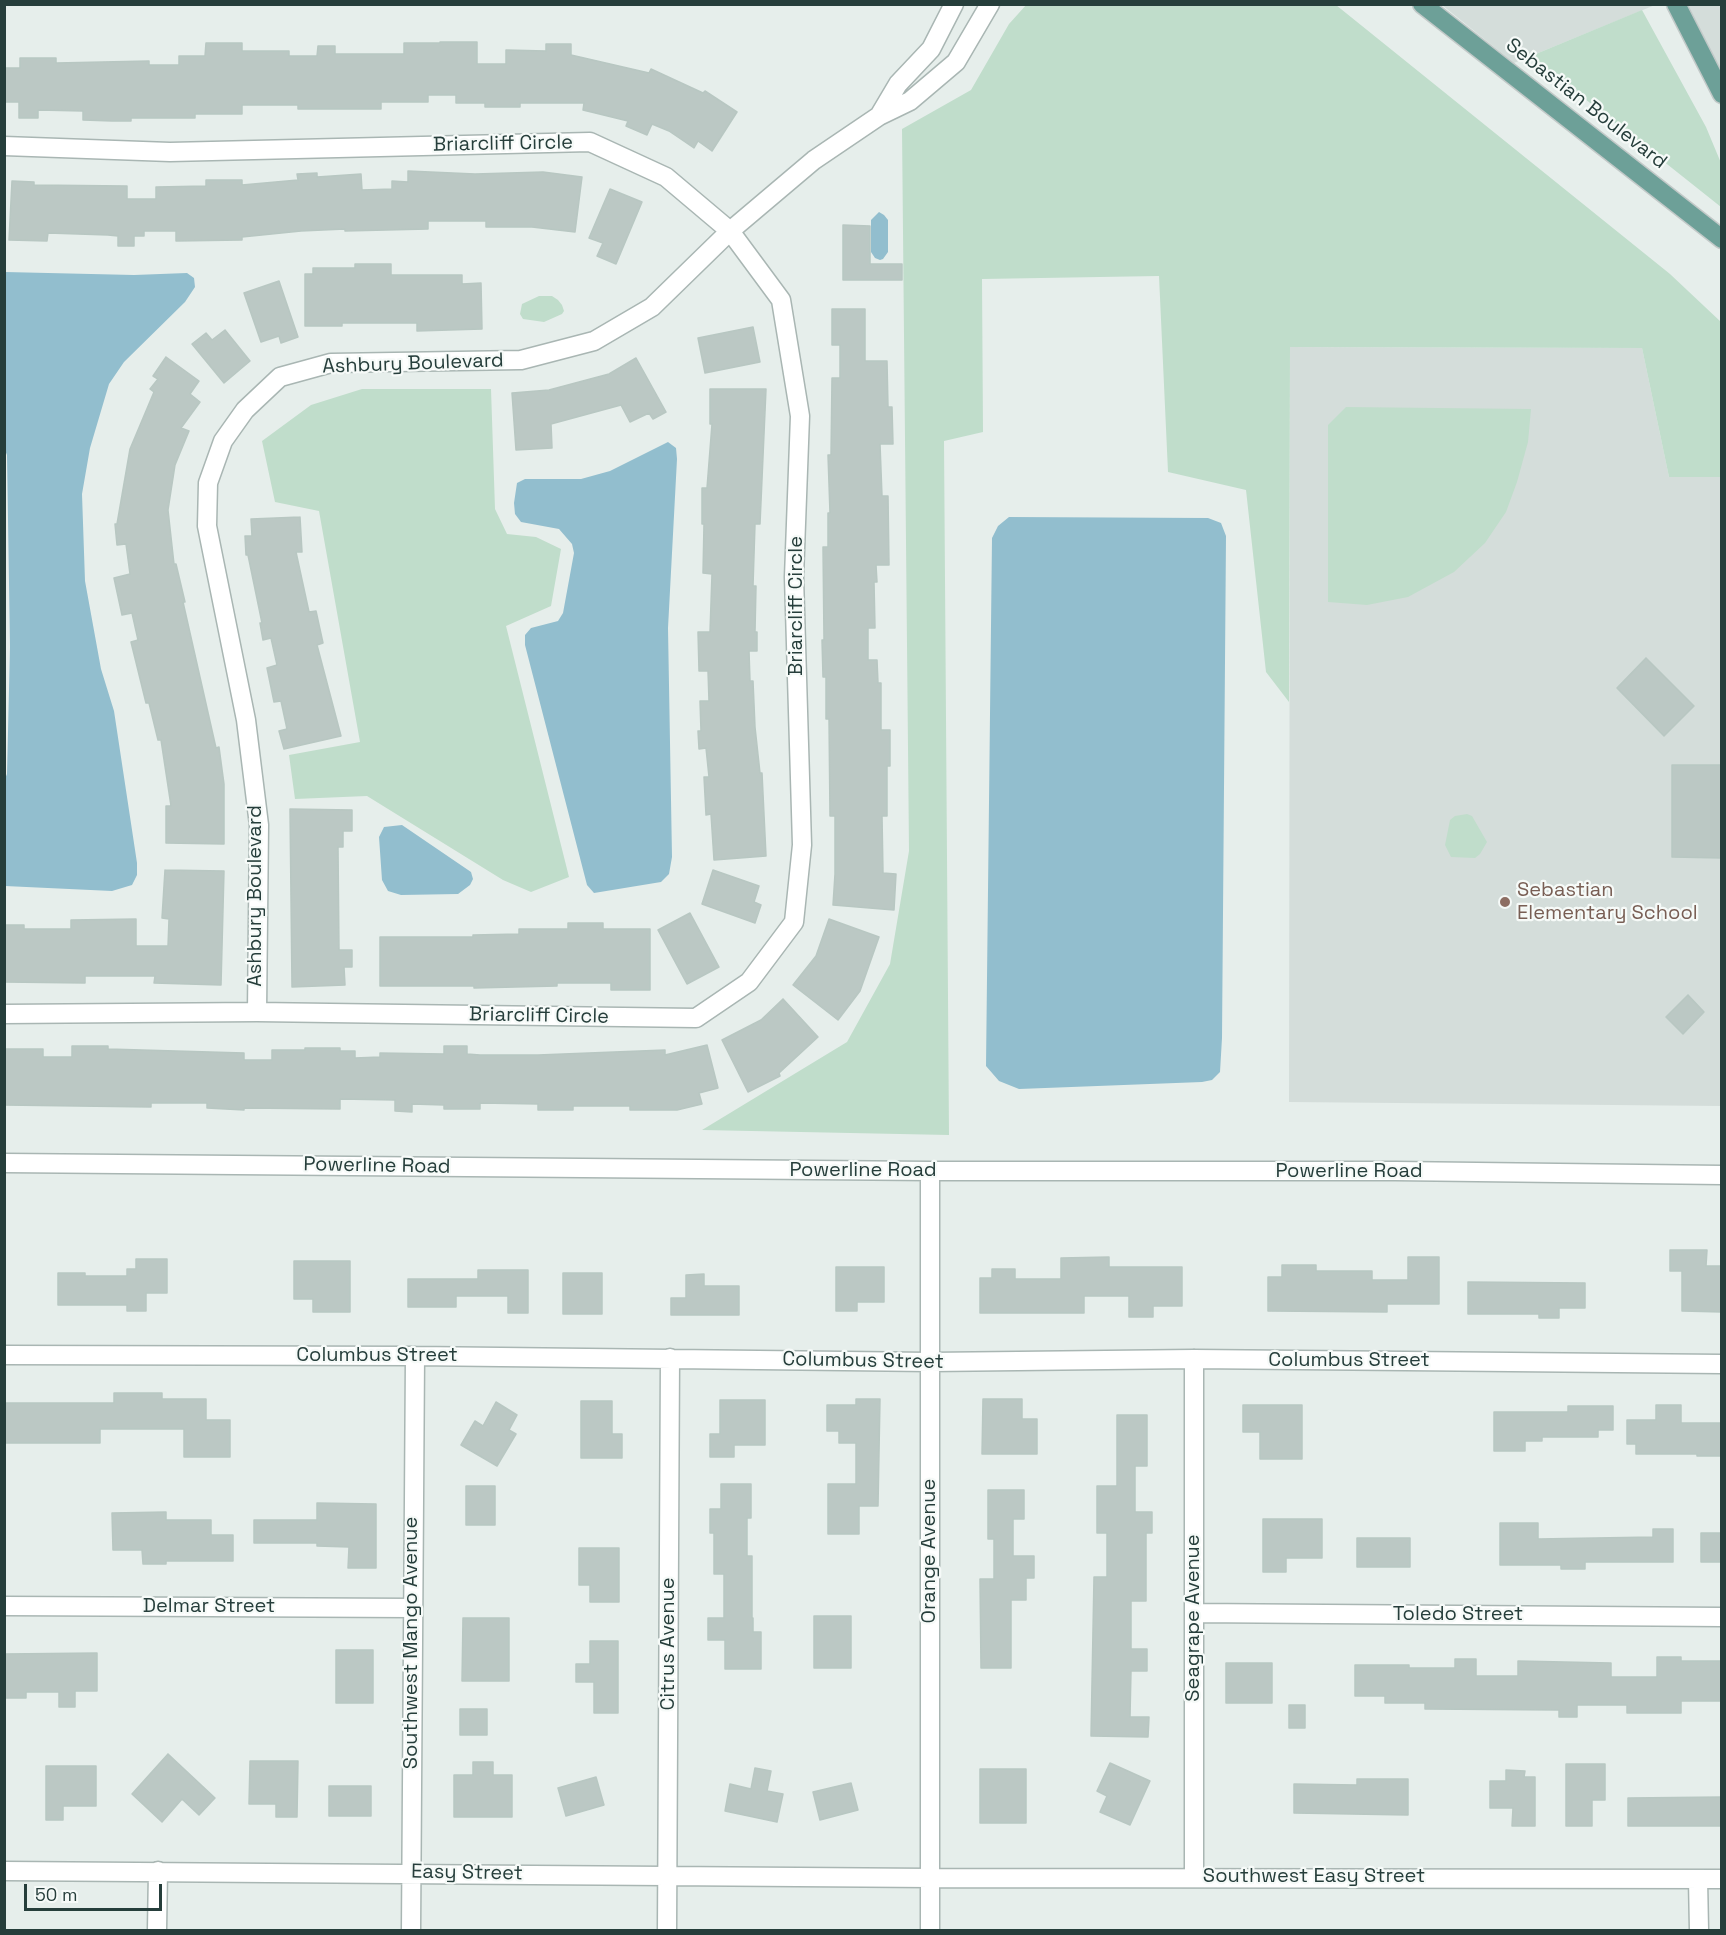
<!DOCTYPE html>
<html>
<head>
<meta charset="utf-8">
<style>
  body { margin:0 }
  #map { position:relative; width:1726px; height:1935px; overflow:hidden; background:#e6eeeb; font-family:"Space Grotesk",sans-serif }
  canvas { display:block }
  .frame { position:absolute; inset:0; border:6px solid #263e3b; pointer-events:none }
  .scale { position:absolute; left:24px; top:1884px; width:138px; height:27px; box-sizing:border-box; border:3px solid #263e3b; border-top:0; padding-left:8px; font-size:18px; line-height:21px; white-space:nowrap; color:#263e3b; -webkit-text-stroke:4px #f6faf8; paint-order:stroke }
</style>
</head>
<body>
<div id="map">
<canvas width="1726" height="1935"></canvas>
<div class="frame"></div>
<div class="scale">50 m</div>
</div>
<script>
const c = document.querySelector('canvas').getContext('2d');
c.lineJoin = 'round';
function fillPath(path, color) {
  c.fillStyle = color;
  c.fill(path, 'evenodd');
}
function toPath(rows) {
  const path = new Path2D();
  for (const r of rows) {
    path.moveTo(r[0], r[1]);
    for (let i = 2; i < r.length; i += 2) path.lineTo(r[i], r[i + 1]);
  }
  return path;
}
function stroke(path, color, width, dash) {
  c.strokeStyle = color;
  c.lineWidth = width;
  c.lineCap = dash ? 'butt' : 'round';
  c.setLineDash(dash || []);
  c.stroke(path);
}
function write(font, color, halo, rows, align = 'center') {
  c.font = font + ' "Space Grotesk",sans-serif';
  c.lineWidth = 4.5;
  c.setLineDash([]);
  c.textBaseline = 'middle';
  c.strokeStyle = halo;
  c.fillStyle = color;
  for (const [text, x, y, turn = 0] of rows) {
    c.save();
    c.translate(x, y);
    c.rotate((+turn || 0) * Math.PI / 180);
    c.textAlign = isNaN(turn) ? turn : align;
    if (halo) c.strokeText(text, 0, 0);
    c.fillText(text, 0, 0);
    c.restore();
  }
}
fillPath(toPath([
  [1442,5,1655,5,1514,63],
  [1688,5,1721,5,1721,71],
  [1290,347,1642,348,1669,477,1721,477,1721,1106,1289,1102]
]), '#d4ddda');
fillPath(toPath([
  [1027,4,1336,5,1670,274,1721,322,1721,477,1669,477,1642,348,1290,347,1289,702,1266,672,1246,490,1168,472,1159,276,982,279,983,432,944,441,949,1135,702,1130,847,1042,890,964,909,851,902,129,971,90,1009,24],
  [1642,10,1706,127,1721,163,1721,207,1531,56],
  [539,296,552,296,558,300,562,305,564,311,562,314,544,322,523,319,520,314,522,304],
  [362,389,491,389,495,509,507,534,536,537,561,549,551,606,506,626,569,877,531,892,503,880,367,796,295,799,289,755,360,742,319,511,275,502,262,441,311,405],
  [1346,407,1531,409,1528,442,1517,482,1506,512,1485,543,1454,572,1408,597,1367,605,1328,602,1328,425],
  [1467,814,1472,816,1487,842,1480,854,1475,858,1451,857,1445,845,1450,820,1455,816]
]), '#c0ddcb');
fillPath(toPath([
  [879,212,884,215,888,220,888,252,883,259,880,260,875,258,871,252,871,220],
  [5,272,134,275,187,273,194,278,195,287,185,302,124,362,109,384,90,448,82,494,85,581,101,669,114,711,137,863,137,875,132,885,112,891,5,886,4,781,7,774,10,647,7,455,4,448],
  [668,442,676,448,677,459,668,628,672,857,669,874,661,882,594,893,587,885,525,645,525,635,531,628,558,621,563,613,574,553,572,544,559,529,521,522,515,514,514,503,517,483,525,479,581,479,610,471],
  [1009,517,1208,518,1221,523,1226,536,1222,1038,1220,1072,1212,1080,1202,1082,1019,1089,999,1081,986,1066,992,538,998,526],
  [402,825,471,872,473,879,470,885,458,894,401,895,388,891,382,880,379,837,384,827]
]), '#92bece');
const building = toPath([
  [440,42,477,42,477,64,506,64,506,50,546,51,546,44,571,44,571,55,649,73,651,69,703,93,705,91,737,112,712,151,698,141,694,148,669,131,652,124,647,135,626,126,628,121,583,110,584,103,520,103,520,107,485,107,485,103,456,103,456,95,428,95,428,102,381,102,381,109,298,109,298,105,242,105,242,114,195,114,195,118,131,118,131,121,112,121,83,120,83,111,38,110,38,118,19,118,19,102,4,102,4,68,20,68,20,58,56,58,56,63,149,61,149,65,179,65,179,56,205,56,206,43,242,43,242,51,289,51,289,56,317,56,318,46,335,46,335,54,404,54,404,43,440,43,440,42],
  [408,171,475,174,543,172,582,177,575,232,532,227,486,227,486,221,428,221,428,229,345,231,345,229,301,231,242,237,242,240,176,241,176,231,144,231,144,236,134,236,134,246,118,246,118,236,108,235,48,233,47,241,9,240,12,181,34,182,34,185,127,186,127,199,156,199,156,187,206,186,206,180,242,180,242,185,298,180,297,174,317,173,317,177,361,174,362,190,392,189,392,181,408,182,408,171],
  [610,189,642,202,616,264,597,256,603,243,589,238,610,189],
  [843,225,870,226,870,264,902,264,902,280,843,280,843,225],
  [355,264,391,264,391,275,462,275,462,284,481,283,482,329,417,331,417,323,342,323,342,326,305,326,305,274,313,274,313,268,355,268,355,264],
  [279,281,298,337,281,343,279,336,261,342,244,293,279,281],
  [832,309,865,309,865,361,887,361,888,407,892,407,893,444,880,444,882,496,888,496,889,565,876,565,877,582,874,582,875,628,868,628,868,660,877,660,878,683,881,683,881,730,890,730,890,766,887,766,887,816,882,816,883,873,896,874,894,910,833,905,835,874,835,816,830,816,829,719,826,719,826,677,823,677,822,640,824,640,823,547,828,547,828,513,830,513,828,455,831,455,832,378,840,378,840,345,832,345,832,309],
  [753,327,760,362,705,373,698,338,753,327],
  [225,330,250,361,224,383,192,344,206,333,212,340,225,330],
  [166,357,199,381,190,394,200,402,181,428,189,431,175,465,168,510,174,564,176,564,185,602,183,602,216,748,219,747,224,784,224,844,166,843,166,806,171,806,161,740,158,740,149,703,146,703,131,642,138,640,132,613,122,615,114,578,130,574,126,544,117,545,115,524,117,524,130,449,154,392,150,389,158,379,153,376,166,357],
  [636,358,666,412,653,419,649,413,630,422,621,405,551,424,552,448,516,450,512,393,549,390,609,374,636,358],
  [710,389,766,389,760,524,755,524,753,586,756,586,755,632,757,632,757,651,749,651,750,681,753,681,755,727,760,773,762,773,766,856,714,860,711,814,706,815,704,777,709,777,706,748,699,749,698,731,701,731,700,701,709,701,708,671,699,671,698,632,710,632,712,574,703,573,704,524,702,524,702,488,707,488,712,424,710,424,710,389],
  [300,517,302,552,296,552,309,612,316,611,323,643,317,645,341,736,284,749,279,731,287,729,281,701,274,702,267,668,277,665,271,638,263,640,260,623,262,623,248,555,246,555,245,536,252,536,251,519,300,517],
  [1646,658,1694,706,1664,736,1617,688,1646,658],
  [1672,765,1722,765,1722,858,1672,857,1672,765],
  [290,809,352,810,352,831,343,831,343,847,338,847,339,950,352,950,352,967,344,967,345,985,292,987,290,809],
  [165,870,224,871,221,985,154,983,155,976,85,976,85,983,4,982,4,925,24,925,24,929,71,929,71,920,136,919,136,946,168,946,169,919,162,918,165,870],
  [713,870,759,886,754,902,761,905,755,923,702,904,713,870],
  [690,913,719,967,687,984,658,930,690,913],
  [829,919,879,937,860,991,838,1020,793,985,816,956,829,919],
  [568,923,603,923,603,929,650,929,650,990,611,990,611,983,557,983,557,986,474,988,474,986,380,986,380,937,473,937,473,935,519,934,519,929,568,929,568,923],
  [1688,995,1704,1012,1683,1034,1666,1017,1688,995],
  [783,999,818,1037,779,1073,780,1076,748,1092,722,1040,761,1020,783,999],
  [707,1045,718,1088,699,1093,702,1104,677,1110,630,1110,630,1106,573,1106,573,1110,538,1110,538,1104,480,1103,480,1109,444,1109,444,1105,412,1104,412,1112,395,1111,395,1100,340,1099,340,1109,244,1108,244,1110,207,1108,207,1103,151,1103,151,1107,4,1105,4,1049,43,1049,43,1057,72,1057,72,1046,108,1046,108,1049,244,1053,244,1060,272,1060,272,1050,305,1050,305,1048,340,1048,340,1051,355,1051,355,1058,380,1057,380,1053,444,1054,444,1046,467,1046,467,1054,480,1055,538,1055,665,1050,665,1055,707,1045],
  [1670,1250,1707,1250,1706,1266,1722,1266,1722,1312,1682,1311,1682,1271,1670,1271,1670,1250],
  [1109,1257,1109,1267,1182,1267,1182,1306,1153,1306,1153,1317,1129,1317,1129,1296,1084,1296,1084,1313,980,1313,980,1278,992,1278,992,1269,1015,1269,1015,1279,1061,1279,1061,1258,1109,1257],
  [1408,1257,1439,1257,1439,1304,1387,1304,1387,1312,1268,1311,1268,1277,1282,1277,1282,1265,1316,1265,1316,1271,1372,1271,1372,1280,1408,1280,1408,1257],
  [136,1259,167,1259,167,1293,146,1293,146,1311,127,1311,127,1305,58,1305,58,1273,85,1273,85,1276,127,1276,127,1269,136,1269,136,1259],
  [294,1261,350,1261,350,1312,313,1312,313,1299,294,1299,294,1261],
  [836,1267,884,1267,884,1302,857,1302,857,1311,836,1311,836,1267],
  [478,1270,528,1270,528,1313,508,1313,508,1296,456,1296,456,1307,408,1307,408,1279,478,1279,478,1270],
  [563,1273,602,1273,602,1314,563,1314,563,1273],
  [704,1274,704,1286,739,1286,739,1315,671,1315,671,1298,686,1298,686,1275,704,1274],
  [1468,1282,1585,1283,1585,1308,1559,1308,1559,1318,1539,1318,1539,1314,1468,1314,1468,1282],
  [114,1393,162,1393,162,1399,206,1399,206,1420,230,1420,230,1457,184,1457,184,1429,100,1429,100,1443,4,1443,4,1403,114,1403,114,1393],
  [856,1399,880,1399,878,1506,859,1506,859,1534,828,1534,828,1484,856,1484,856,1443,839,1443,839,1431,827,1431,827,1405,856,1405,856,1399],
  [983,1399,1022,1399,1022,1419,1037,1419,1037,1454,982,1454,983,1399],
  [720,1400,765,1400,765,1445,734,1445,734,1457,710,1457,710,1434,720,1434,720,1400],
  [581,1401,612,1401,612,1434,622,1434,622,1458,581,1458,581,1401],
  [496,1402,517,1415,509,1430,516,1434,497,1466,461,1445,475,1421,483,1426,496,1402],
  [1243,1405,1302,1405,1302,1459,1260,1459,1260,1432,1243,1432,1243,1405],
  [1656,1405,1681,1405,1681,1423,1722,1423,1722,1456,1697,1456,1697,1454,1636,1454,1636,1444,1627,1444,1627,1420,1656,1420,1656,1405],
  [1568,1406,1613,1406,1613,1430,1598,1430,1598,1437,1542,1437,1542,1441,1525,1441,1525,1451,1494,1451,1494,1412,1568,1412,1568,1406],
  [1117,1415,1147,1415,1147,1466,1135,1466,1135,1512,1152,1512,1152,1533,1146,1533,1146,1601,1131,1601,1131,1649,1147,1649,1147,1671,1131,1671,1130,1717,1149,1717,1148,1737,1091,1736,1094,1577,1107,1577,1107,1533,1097,1533,1097,1486,1117,1486,1117,1415],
  [721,1484,751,1484,751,1518,747,1518,747,1556,752,1556,752,1618,753,1618,753,1632,761,1632,761,1669,725,1669,725,1640,708,1640,708,1618,724,1618,724,1574,714,1574,714,1533,710,1533,710,1509,721,1509,721,1484],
  [466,1486,495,1486,495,1525,466,1525,466,1486],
  [988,1490,1024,1490,1024,1519,1013,1519,1013,1556,1034,1556,1034,1578,1026,1578,1026,1600,1011,1600,1011,1668,981,1668,980,1579,994,1579,994,1539,988,1539,988,1490],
  [317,1503,376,1504,376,1568,348,1568,349,1547,317,1546,317,1543,254,1543,254,1520,317,1520,317,1503],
  [166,1512,166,1520,211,1520,211,1535,233,1535,233,1561,166,1561,166,1564,143,1564,142,1550,113,1550,112,1513,166,1512],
  [1263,1519,1322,1519,1322,1558,1286,1558,1286,1572,1263,1572,1263,1519],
  [1500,1523,1538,1523,1538,1539,1653,1537,1653,1529,1673,1529,1673,1562,1585,1562,1585,1569,1561,1569,1561,1565,1500,1565,1500,1523],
  [1701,1533,1722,1533,1722,1562,1701,1562,1701,1533],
  [1357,1538,1410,1538,1410,1567,1357,1567,1357,1538],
  [579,1548,619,1548,619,1602,590,1602,590,1585,579,1585,579,1548],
  [814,1616,851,1616,851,1668,814,1668,814,1616],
  [463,1618,509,1618,509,1681,462,1681,463,1618],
  [590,1641,618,1641,618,1713,594,1713,594,1682,576,1682,576,1664,590,1664,590,1641],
  [336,1650,373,1650,373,1703,336,1703,336,1650],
  [97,1653,97,1691,75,1691,75,1707,59,1707,59,1692,26,1692,26,1698,4,1698,4,1654,97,1653],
  [1657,1657,1681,1657,1681,1661,1722,1661,1722,1701,1681,1701,1681,1713,1627,1713,1627,1705,1577,1705,1577,1717,1559,1717,1559,1710,1425,1709,1425,1703,1385,1703,1385,1696,1355,1696,1355,1665,1409,1665,1409,1668,1455,1668,1455,1659,1476,1659,1476,1676,1518,1676,1518,1661,1611,1663,1611,1677,1657,1677,1657,1657],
  [1226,1663,1272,1663,1272,1703,1226,1703,1226,1663],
  [1289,1705,1305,1705,1305,1728,1289,1728,1289,1705],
  [460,1709,487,1709,487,1735,460,1735,460,1709],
  [168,1754,215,1798,199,1815,182,1799,162,1822,132,1794,168,1754],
  [250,1761,298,1761,297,1817,276,1817,276,1804,249,1804,250,1761],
  [473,1762,493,1762,493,1775,512,1775,512,1817,454,1817,454,1775,473,1775,473,1762],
  [1110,1763,1150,1781,1130,1825,1100,1812,1107,1796,1097,1791,1110,1763],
  [1566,1764,1605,1764,1605,1800,1592,1800,1592,1826,1566,1826,1566,1764],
  [46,1766,96,1766,96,1806,63,1806,63,1820,46,1820,46,1766],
  [755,1768,771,1771,767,1791,783,1794,777,1822,725,1811,730,1784,751,1789,755,1768],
  [980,1769,1026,1769,1026,1823,980,1823,980,1769],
  [1506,1770,1525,1771,1524,1777,1535,1777,1535,1826,1512,1826,1513,1808,1490,1808,1490,1781,1506,1781,1506,1770],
  [596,1777,604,1805,566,1816,558,1788,596,1777],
  [1357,1779,1408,1779,1408,1815,1294,1813,1294,1784,1357,1785,1357,1779],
  [851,1783,858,1810,820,1820,813,1792,851,1783],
  [329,1786,371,1786,371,1816,329,1816,329,1786],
  [1722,1797,1722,1826,1628,1826,1628,1798,1722,1797]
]);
fillPath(building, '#bbc8c4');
stroke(building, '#b8c7c2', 1.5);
const minor = toPath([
  [879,116,898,84,931,49,954,4],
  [4,146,170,152,590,142,666,177,730,231,781,300,800,416,794,577,802,845,794,922,749,982,696,1018,257,1012,4,1014],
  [257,1012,259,825,246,720,207,526,208,483,223,441,245,410,280,377,331,363,521,360,594,341,652,307,730,231,814,160,879,116,910,101,956,62,990,4],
  [4,1163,930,1171,1395,1171,1722,1175],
  [930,1171,930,1930],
  [4,1355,415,1356,930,1362,1194,1359,1722,1364],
  [1194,1359,1194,1877],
  [4,1606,413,1608],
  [1194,1613,1722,1617],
  [4,1871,930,1878,1722,1879],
  [1698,1879,1699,1930],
  [157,1930,158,1871],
  [411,1930,415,1356],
  [667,1930,670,1358]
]);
const major = toPath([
  [1422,4,1722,239],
  [1676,4,1722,94]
]);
stroke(minor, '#a9b6b3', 21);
stroke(major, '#c2c9c8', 21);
stroke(minor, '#fff', 18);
stroke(major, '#6da098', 18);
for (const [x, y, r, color] of [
  [1505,902,6,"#8d6e63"]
]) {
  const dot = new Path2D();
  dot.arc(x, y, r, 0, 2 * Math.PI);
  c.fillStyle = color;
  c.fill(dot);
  stroke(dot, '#f6faf8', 2);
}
write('20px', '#263e3b', '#f6faf8', [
  ["Sebastian Boulevard",1586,104,38],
  ["Briarcliff Circle",503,144,-1],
  ["Ashbury Boulevard",413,364,-2],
  ["Briarcliff Circle",797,606,-90],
  ["Ashbury Boulevard",256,896,-90],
  ["Briarcliff Circle",539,1016,1],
  ["Powerline Road",377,1166,1],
  ["Powerline Road",863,1171],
  ["Powerline Road",1349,1172],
  ["Columbus Street",377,1356],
  ["Columbus Street",863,1361,1],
  ["Columbus Street",1349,1361],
  ["Orange Avenue",930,1551,-90],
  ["Delmar Street",209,1607],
  ["Toledo Street",1458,1615],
  ["Seagrape Avenue",1194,1618,-90],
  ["Southwest Mango Avenue",412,1643,-90],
  ["Citrus Avenue",669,1644,-90],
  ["Easy Street",467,1873,1],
  ["Southwest Easy Street",1314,1877]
]);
write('20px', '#785e54', '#f6faf8', [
  ["Sebastian",1517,891],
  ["Elementary School",1517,914]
], 'left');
</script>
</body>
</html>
